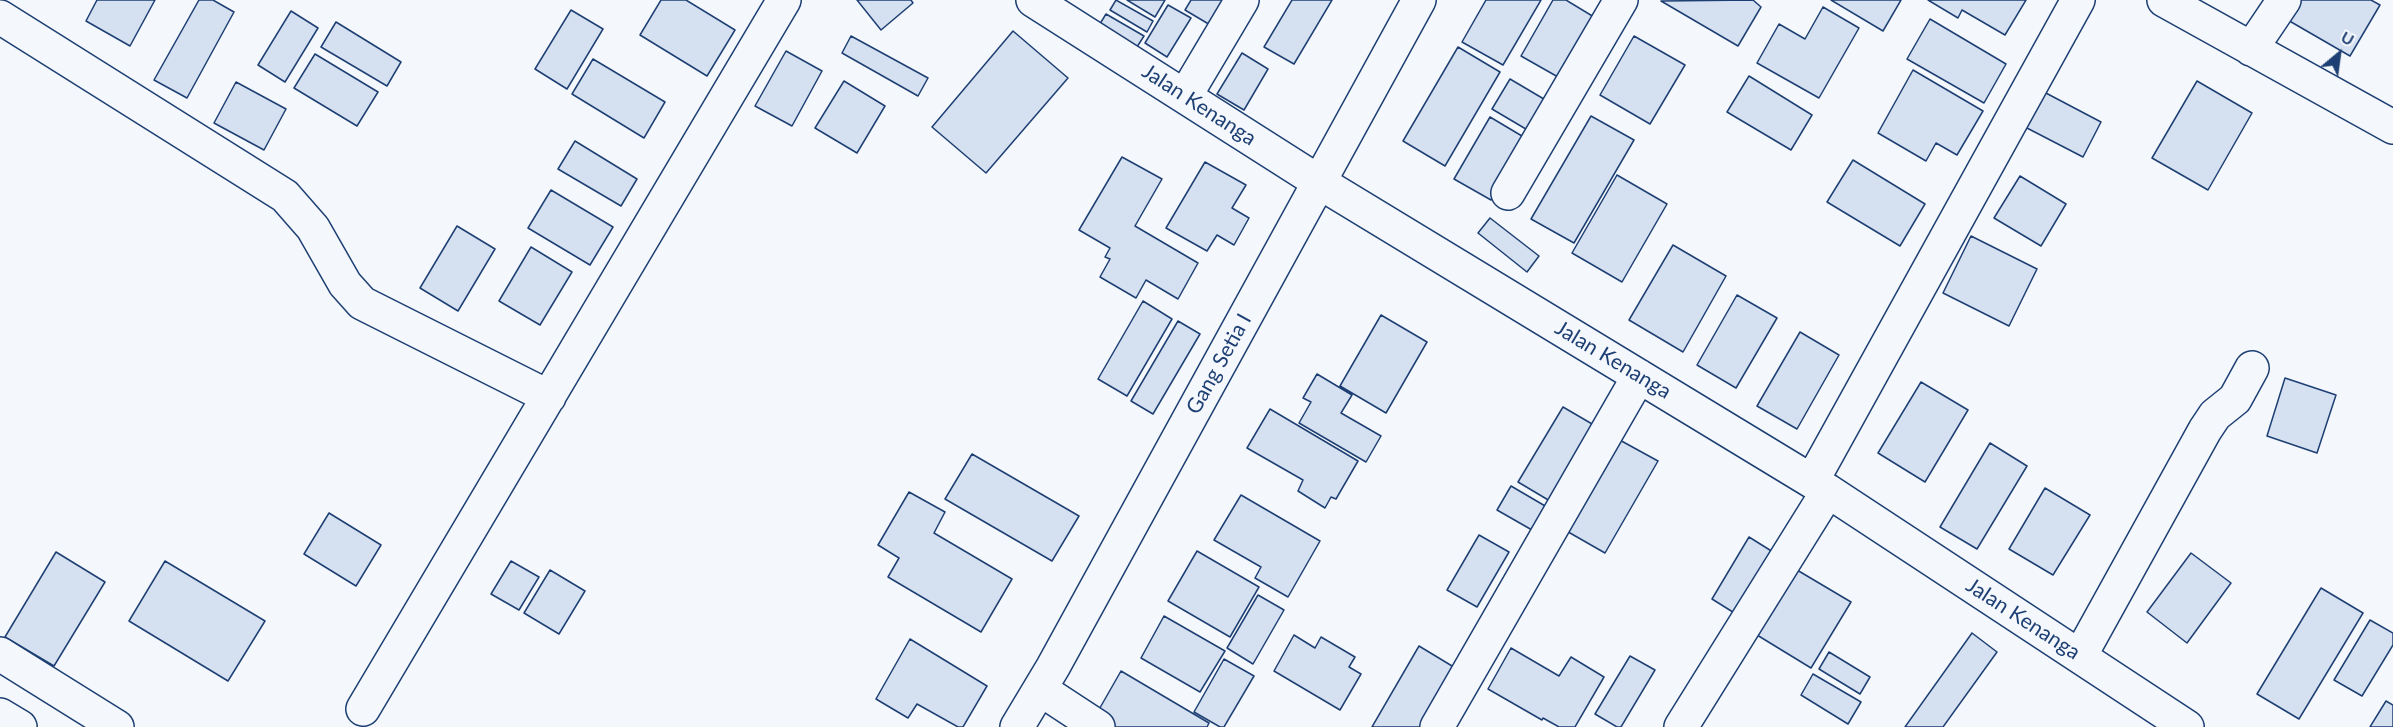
<!DOCTYPE html>
<html>
<head>
<meta charset="utf-8">
<style>
  body { margin:0 }
  #map { position:relative; width:2393px; height:727px; overflow:hidden; background:#f4f7fb; font-family:Lato,sans-serif }
  canvas { display:block }
  .north { position:absolute; left:2309px; top:24px; width:60px; height:60px; -webkit-text-stroke:4px #f4f7fb; paint-order:stroke; rotate:29deg; font-size:16px; font-weight:700; line-height:24px; text-align:center; color:#1d3f73 }
  .north::after { content:''; display:block; margin:auto; width:21px; height:27px; background:#1d3f73; clip-path:polygon(50% 0,100% 100%,50% 72%,0 100%) }
</style>
</head>
<body>
<div id="map">
<canvas width="2393" height="727"></canvas>
<div class="north">U</div>
</div>
<script>
const c = document.querySelector('canvas').getContext('2d');
c.lineJoin = 'round';
function fillPath(path, color) {
  c.fillStyle = color;
  c.fill(path, 'evenodd');
}
function toPath(rows) {
  const path = new Path2D();
  for (const r of rows) {
    path.moveTo(r[0], r[1]);
    for (let i = 2; i < r.length; i += 2) path.lineTo(r[i], r[i + 1]);
  }
  return path;
}
function stroke(path, color, width, dash) {
  c.strokeStyle = color;
  c.lineWidth = width;
  c.lineCap = dash ? 'butt' : 'round';
  c.setLineDash(dash || []);
  c.stroke(path);
}
function write(font, color, halo, rows, align = 'center') {
  c.font = font + ' Lato,sans-serif';
  c.lineWidth = 4.5;
  c.setLineDash([]);
  c.textBaseline = 'middle';
  c.strokeStyle = halo;
  c.fillStyle = color;
  for (const [text, x, y, turn = 0] of rows) {
    c.save();
    c.translate(x, y);
    c.rotate((+turn || 0) * Math.PI / 180);
    c.textAlign = isNaN(turn) ? turn : align;
    if (halo) c.strokeText(text, 0, 0);
    c.fillText(text, 0, 0);
    c.restore();
  }
}
const building = toPath([
  [97,0,155,0,130,46,86,21,97,0],
  [199,0,213,0,234,12,187,98,154,80,199,0],
  [661,0,686,0,735,30,707,76,640,35,661,0],
  [857,0,911,0,913,3,881,30,857,0],
  [1116,0,1153,21,1147,32,1110,10,1116,0],
  [1127,0,1165,0,1155,17,1127,0],
  [1191,0,1235,0,1217,29,1185,10,1191,0],
  [1292,0,1332,0,1294,64,1264,47,1292,0],
  [1486,0,1541,0,1503,65,1462,42,1486,0],
  [1553,0,1566,0,1594,17,1558,77,1521,56,1553,0],
  [1753,0,1761,7,1738,46,1661,1,1753,0],
  [1831,0,1901,0,1883,31,1831,0],
  [1928,0,2026,0,2005,35,1962,10,1958,18,1928,0],
  [2298,0,2371,0,2380,5,2350,56,2286,19,2298,0],
  [1168,5,1191,18,1167,57,1145,43,1168,5],
  [1823,7,1859,28,1819,98,1757,63,1779,24,1805,39,1823,7],
  [571,10,603,29,567,89,535,69,571,10],
  [291,11,318,28,285,82,258,65,291,11],
  [1106,14,1144,36,1135,50,1098,27,1106,14],
  [1930,19,2006,64,1984,103,1907,59,1930,19],
  [336,22,401,62,387,86,321,47,336,22],
  [1013,31,1068,78,986,173,932,127,1013,31],
  [851,36,928,78,918,96,842,53,851,36],
  [1634,36,1685,65,1650,124,1600,95,1634,36],
  [1458,47,1500,72,1445,166,1403,141,1458,47],
  [786,51,822,71,792,126,755,106,786,51],
  [1242,53,1268,69,1244,110,1217,94,1242,53],
  [315,54,378,92,357,126,294,88,315,54],
  [593,59,665,102,644,138,572,94,593,59],
  [1913,70,1983,111,1957,155,1936,143,1926,161,1878,133,1913,70],
  [1749,76,1812,115,1791,150,1727,112,1749,76],
  [1510,79,1554,105,1536,135,1492,109,1510,79],
  [844,81,885,106,857,153,815,128,844,81],
  [2197,81,2252,113,2208,190,2152,158,2197,81],
  [236,82,286,109,264,150,214,123,236,82],
  [2044,92,2101,122,2083,157,2025,127,2044,92],
  [1591,116,1634,140,1574,243,1531,219,1591,116],
  [1490,117,1527,139,1491,200,1454,179,1490,117],
  [575,141,637,179,621,206,558,169,575,141],
  [1122,157,1162,179,1135,226,1198,263,1178,299,1146,280,1136,298,1100,277,1110,259,1105,257,1110,248,1079,230,1122,157],
  [1853,160,1925,204,1900,246,1827,202,1853,160],
  [1205,162,1246,185,1232,208,1249,218,1234,245,1217,235,1207,251,1166,228,1205,162],
  [1617,175,1667,204,1622,282,1572,253,1617,175],
  [2020,176,2066,204,2041,246,1994,218,2020,176],
  [551,190,613,227,590,265,528,228,551,190],
  [1490,218,1539,256,1527,272,1478,233,1490,218],
  [457,226,495,249,458,311,420,288,457,226],
  [1971,236,2037,269,2009,326,1943,293,1971,236],
  [1673,245,1726,276,1683,352,1629,320,1673,245],
  [531,247,572,272,540,325,499,301,531,247],
  [1737,295,1777,318,1736,388,1697,365,1737,295],
  [1143,301,1172,319,1127,396,1098,379,1143,301],
  [1381,315,1427,342,1386,413,1340,386,1381,315],
  [1178,321,1200,334,1153,414,1131,401,1178,321],
  [1800,332,1839,355,1797,429,1757,406,1800,332],
  [1317,374,1352,395,1341,413,1381,436,1366,462,1299,423,1311,402,1303,398,1317,374],
  [2285,378,2336,395,2317,453,2267,436,2285,378],
  [1921,382,1968,410,1925,482,1878,453,1921,382],
  [1563,407,1599,428,1555,504,1518,482,1563,407],
  [1270,409,1358,461,1336,499,1331,497,1325,508,1298,491,1303,480,1247,448,1270,409],
  [1616,438,1658,461,1605,553,1563,529,1616,438],
  [1990,443,2027,466,1977,549,1940,527,1990,443],
  [972,454,1079,516,1052,561,945,499,972,454],
  [1511,486,1552,510,1539,534,1497,510,1511,486],
  [2045,488,2090,515,2053,575,2009,549,2045,488],
  [909,492,945,512,934,533,1012,579,981,632,888,577,899,558,878,545,909,492],
  [1241,495,1320,541,1288,597,1255,578,1261,567,1214,540,1241,495],
  [329,513,381,545,356,586,304,554,329,513],
  [1479,535,1509,552,1477,607,1447,590,1479,535],
  [1749,537,1773,552,1736,614,1712,599,1749,537],
  [1197,551,1259,587,1230,637,1168,601,1197,551],
  [56,552,105,582,54,666,5,637,56,552],
  [2191,553,2231,583,2187,643,2147,612,2191,553],
  [165,561,265,621,228,681,129,621,165,561],
  [511,561,539,577,519,610,491,594,511,561],
  [550,570,585,591,559,634,524,613,550,570],
  [1797,570,1851,602,1811,668,1757,635,1797,570],
  [2321,588,2363,613,2299,719,2257,694,2321,588],
  [1258,595,1284,610,1253,664,1227,648,1258,595],
  [1164,616,1225,651,1200,692,1141,658,1164,616],
  [2370,620,2393,633,2393,645,2362,696,2334,680,2370,620],
  [1972,633,1997,652,1943,727,1905,727,1972,633],
  [1294,635,1315,648,1321,637,1355,657,1349,667,1361,674,1340,710,1274,671,1294,635],
  [910,639,987,686,963,727,958,727,917,704,908,718,876,699,910,639],
  [1419,646,1457,669,1423,727,1372,727,1419,646],
  [1511,648,1559,676,1571,657,1604,677,1575,727,1559,727,1543,718,1542,720,1488,689,1511,648],
  [1829,652,1870,677,1860,694,1819,669,1829,652],
  [1630,656,1655,670,1621,727,1617,727,1595,714,1630,656],
  [1224,659,1254,676,1224,727,1220,727,1194,712,1224,659],
  [1121,671,1209,723,1207,727,1105,727,1093,720,1121,671],
  [1813,674,1861,702,1848,724,1801,695,1813,674],
  [2386,701,2393,705,2393,727,2370,727,2386,701]
]);
fillPath(building, '#d5e0f0');
stroke(building, '#1d3f73', 1.5);
const minor = toPath([
  [1033,0,1319,182,1828,491,2187,727],
  [2164,0,2393,127],
  [0,17,285,196,313,228,345,284,362,303,549,397],
  [2251,49,2284,0],
  [1185,96,1242,0],
  [1508,193,1621,0],
  [1812,481,2078,0],
  [2080,656,2205,430,2215,415,2235,399,2252,368],
  [1040,689,1098,727],
  [363,709,784,0],
  [1017,727,1053,667,1419,0],
  [1437,727,1639,376],
  [1681,727,1828,491]
]);
const primary = toPath([
  [0,654,117,727],
  [0,715,20,727]
]);
stroke(minor, '#1d3f73', 36);
stroke(primary, '#1d3f73', 36);
stroke(minor, '#f4f7fb', 33);
stroke(primary, '#f4f7fb', 33);
write('21px', '#1d3f73', '#f4f7fb', [
  ["Jalan Kenanga",1199,105,33],
  ["Jalan Kenanga",1613,360,31],
  ["Gang Setia I",1219,364,-61],
  ["Jalan Kenanga",2023,619,33]
]);
</script>
</body>
</html>
